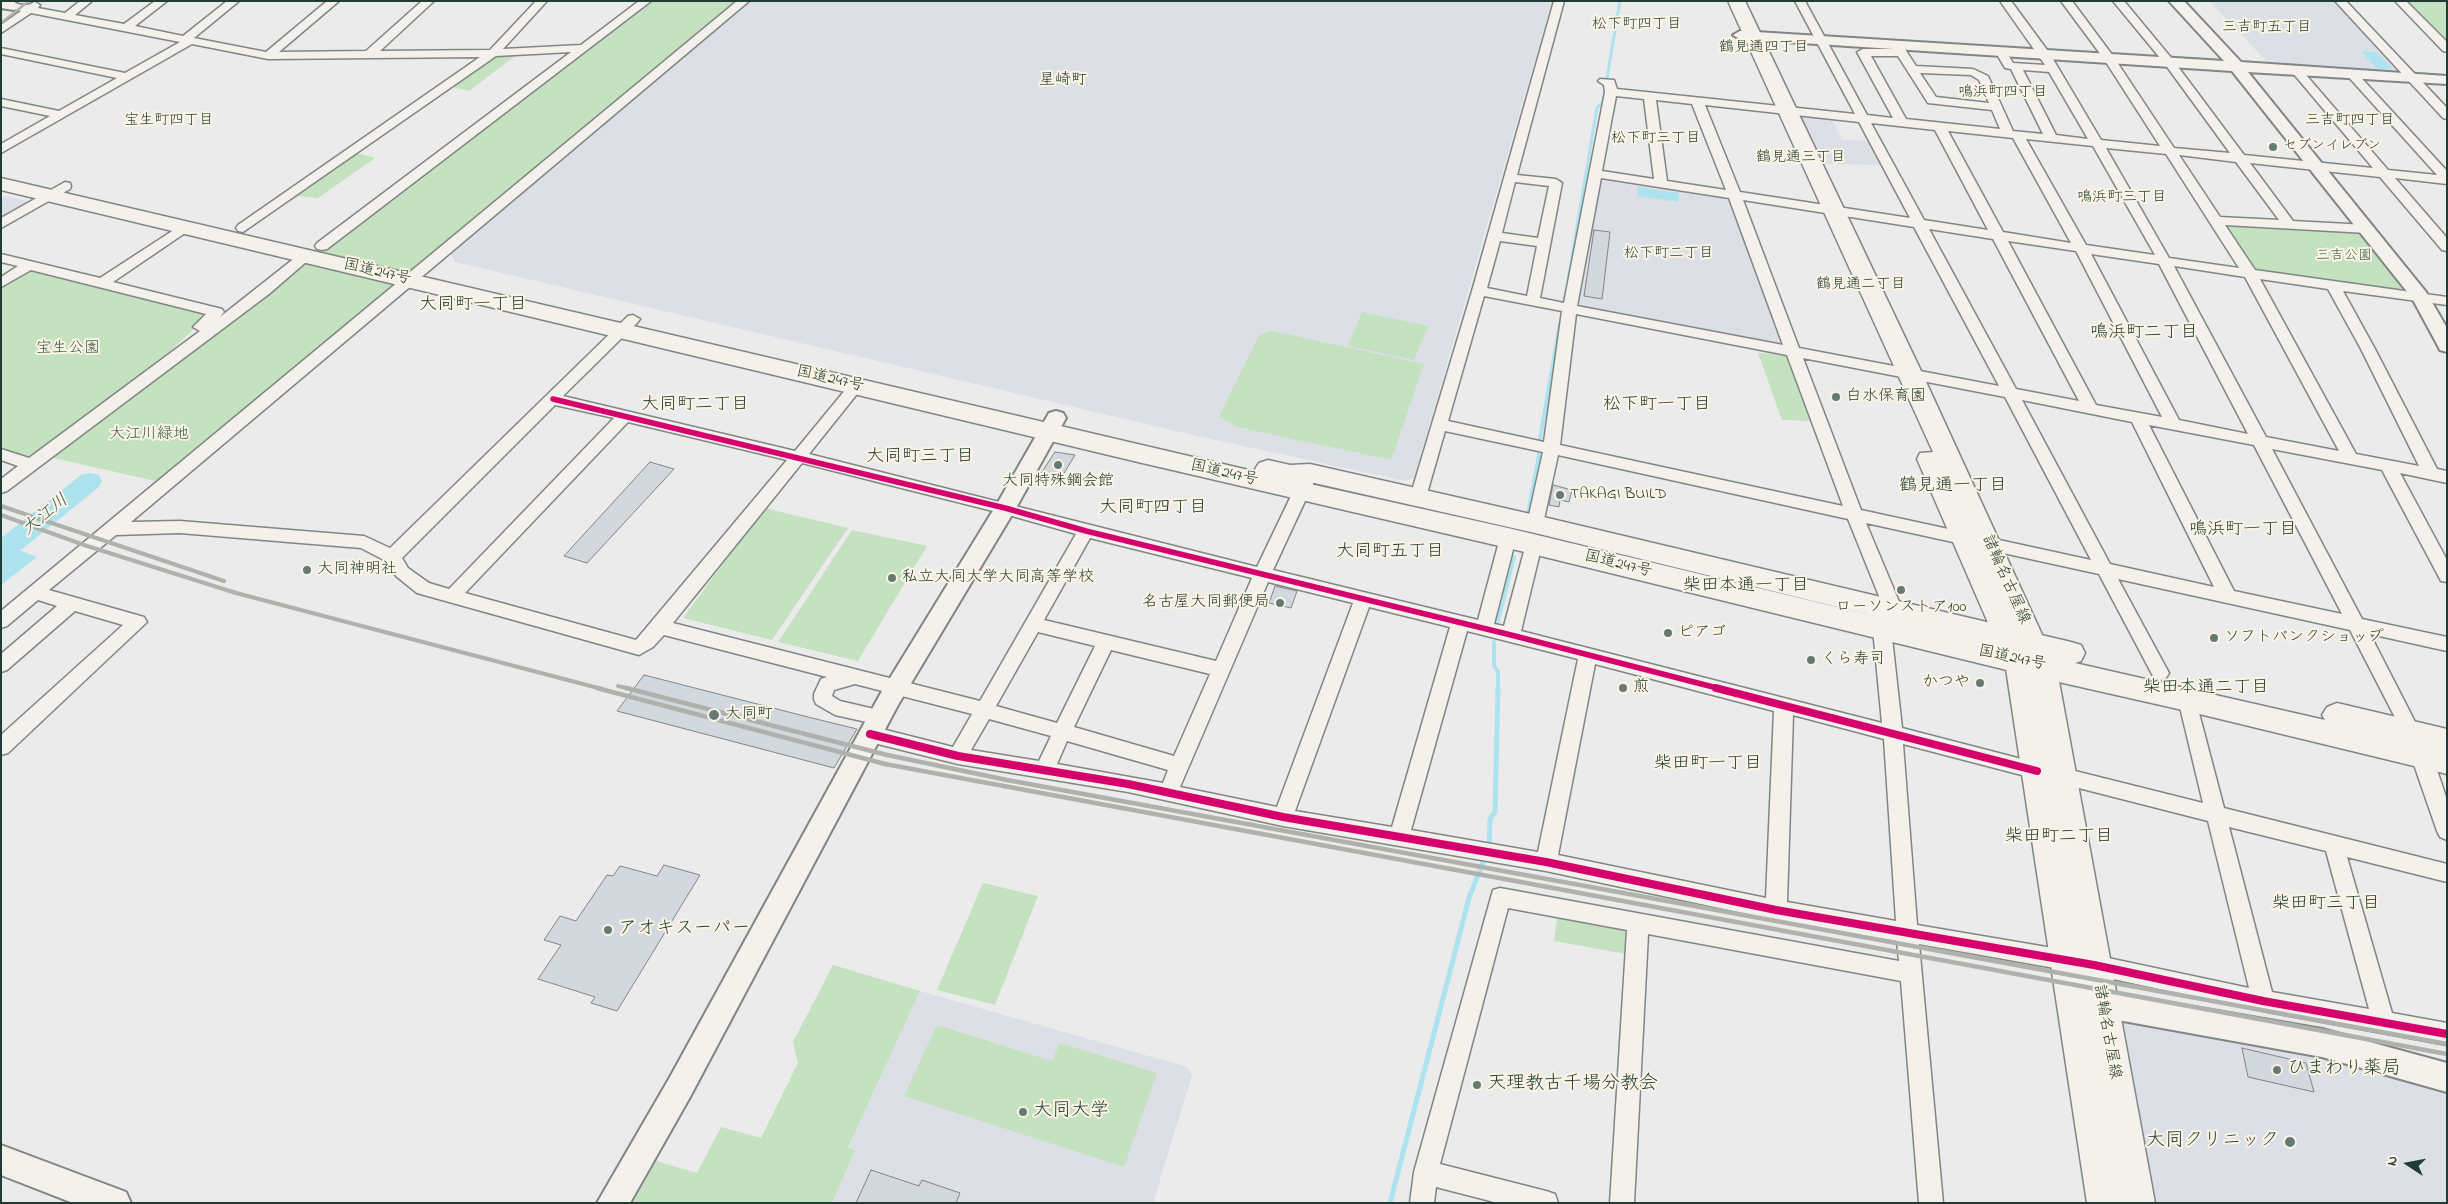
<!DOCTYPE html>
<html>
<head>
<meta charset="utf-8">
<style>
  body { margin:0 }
  #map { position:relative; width:2448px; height:1204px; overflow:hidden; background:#ebebeb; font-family:"Indie Flower",sans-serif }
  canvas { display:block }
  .frame { position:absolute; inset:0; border:2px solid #1f3d34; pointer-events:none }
  .north { position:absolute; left:2383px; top:1139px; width:50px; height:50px; -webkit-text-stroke:4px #fcf5e5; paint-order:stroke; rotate:281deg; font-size:14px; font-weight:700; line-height:20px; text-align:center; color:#1f3d34 }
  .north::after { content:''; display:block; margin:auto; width:18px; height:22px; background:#1f3d34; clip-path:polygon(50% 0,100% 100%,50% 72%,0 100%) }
</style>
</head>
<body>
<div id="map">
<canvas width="2448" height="1204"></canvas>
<div class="frame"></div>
<div class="north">N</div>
</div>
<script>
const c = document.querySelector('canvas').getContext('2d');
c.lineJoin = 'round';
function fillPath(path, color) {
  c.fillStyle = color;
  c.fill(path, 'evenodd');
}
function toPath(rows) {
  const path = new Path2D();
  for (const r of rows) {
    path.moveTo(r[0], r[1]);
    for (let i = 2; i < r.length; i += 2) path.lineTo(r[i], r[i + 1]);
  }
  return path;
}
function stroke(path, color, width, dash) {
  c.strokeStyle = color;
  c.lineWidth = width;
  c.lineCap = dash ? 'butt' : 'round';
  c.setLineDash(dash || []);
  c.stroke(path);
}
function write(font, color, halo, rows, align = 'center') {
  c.font = font + ' "Indie Flower","Klee One",sans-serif';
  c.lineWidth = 4;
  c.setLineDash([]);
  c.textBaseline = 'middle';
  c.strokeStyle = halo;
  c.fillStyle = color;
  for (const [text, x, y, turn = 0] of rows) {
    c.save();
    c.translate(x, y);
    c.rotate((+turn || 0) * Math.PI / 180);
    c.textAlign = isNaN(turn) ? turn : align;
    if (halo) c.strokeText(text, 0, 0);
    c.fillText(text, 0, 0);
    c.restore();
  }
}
fillPath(toPath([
  [750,1,1552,1,1414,478,1405,481,1202,437,455,262,448,250],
  [2209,1,2333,1,2399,71,2269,64],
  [1805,116,1832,119,1842,140,1868,141,1883,165,1824,164,1801,117],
  [1606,181,1724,198,1730,203,1781,342,1776,344,1577,304,1600,182],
  [6,196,31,202,1,221,1,198],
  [920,991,1187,1067,1192,1075,1153,1203,832,1203,855,1152,848,1149],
  [2109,1011,2447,1082,2447,1203,2144,1203]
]), '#dddfe6');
fillPath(toPath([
  [651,1,741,1,160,482,49,457],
  [2402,1,2447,2,2447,47],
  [494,56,515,56,469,91,453,87],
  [357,153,375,158,318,198,297,196],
  [2226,224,2352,231,2361,234,2402,289,2397,292,2259,272,2251,269,2222,226],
  [34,271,209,315,166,355,162,361,32,456,25,456,1,448,1,286,24,272],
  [1362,312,1428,326,1414,360,1348,346],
  [1272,331,1424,364,1391,460,1237,427,1219,417,1259,335],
  [1758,353,1792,355,1815,421,1782,420],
  [764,508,848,528,772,640,683,618],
  [852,530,927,546,858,661,778,642],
  [983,883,1038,896,995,1005,937,990],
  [1558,914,1634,930,1632,955,1554,941],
  [833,965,920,991,848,1148,855,1151,832,1203,633,1203,656,1161,697,1173,721,1127,761,1138,798,1063,793,1042],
  [937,1025,1052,1061,1060,1043,1157,1073,1124,1167,904,1096]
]), '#c4e1c0');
fillPath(toPath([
  [2361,51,2376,52,2393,69,2377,69],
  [1638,187,1679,193,1678,202,1637,196],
  [1,543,37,557,1,585]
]), '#ade3ef');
stroke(toPath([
  [1565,298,1597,108,1603,102,1620,1]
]), '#ade3ef', 3);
stroke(toPath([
  [1564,301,1565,297],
  [1540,439,1560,323],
  [1528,513,1540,450],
  [1497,624,1514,557],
  [1494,642,1494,666,1498,672,1498,689]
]), '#ade3ef', 4);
stroke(toPath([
  [1489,847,1490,819,1495,812,1498,688],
  [1390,1203,1469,898,1485,857]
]), '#ade3ef', 5);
fillPath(toPath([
  [90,473,99,475,102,481,99,487,10,559,1,561,1,538,81,475,90,473]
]), '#ade3ef');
const building = toPath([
  [1594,230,1610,232,1602,299,1584,296,1594,230],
  [1055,452,1075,455,1060,480,1040,475,1055,452],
  [650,462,674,469,587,563,564,556,650,462],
  [1553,485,1572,490,1569,502,1560,500,1559,507,1549,505,1553,485],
  [1275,586,1297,591,1291,608,1269,603,1275,586],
  [644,675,812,718,857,729,834,768,617,711,644,675],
  [664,865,700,875,617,1011,591,1003,595,997,538,979,561,945,544,940,560,916,576,921,607,875,613,876,620,866,657,876,664,865],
  [2242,1048,2306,1063,2314,1092,2248,1077,2242,1048],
  [871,1170,919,1186,922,1180,960,1193,956,1203,856,1203,871,1170]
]);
fillPath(building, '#d3d7de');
stroke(building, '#808684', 1);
const minor = toPath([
  [80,1,92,1,75,15,124,24,155,1,167,1,135,26,183,36,227,1,239,1,194,38,266,52,327,1,339,1,279,52,366,51,422,1,434,1,380,51,490,50,536,1,547,1,503,49,581,45,639,1,651,1,327,249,322,250,317,249,315,246,317,243,571,52,496,56,243,232,238,231,236,228,238,225,480,57,268,59,192,44,1,153,1,144,50,116,1,106,1,99,59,111,117,78,1,54,1,48,125,73,180,42,31,13,1,33,1,25,21,11,10,8,10,4,28,5,35,2,40,5,38,8,65,13,80,1],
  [737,1,749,1,131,522,180,521,364,536,390,548,628,316,633,315,640,319,638,322,563,396,795,451,851,383,856,381,861,383,864,386,861,389,809,454,1257,567,1302,473,1304,469,1310,467,1316,469,1318,473,1273,570,1478,620,1500,538,1502,534,1508,532,1514,534,1516,538,1494,624,1504,626,1526,544,1528,540,1534,538,1540,540,1542,544,1521,631,1882,723,1873,629,1876,624,1882,622,1888,624,1891,629,1902,728,2037,763,2044,765,2047,771,2044,777,2037,779,1903,744,1917,925,2094,955,2249,988,2208,821,2063,784,2056,782,2053,776,2056,770,2063,768,2203,803,2178,699,2180,694,2187,692,2194,694,2224,808,2447,864,2447,882,2347,857,2392,1013,2447,1023,2447,1045,2263,1011,2094,975,1919,944,1943,1203,1919,1203,1901,981,1648,934,1634,1203,1610,1203,1627,930,1508,908,1440,1164,1546,1191,1555,1194,1558,1203,1498,1203,1436,1187,1434,1203,1410,1203,1414,1172,1493,890,1500,888,1899,961,1897,941,1776,920,1546,871,1283,826,1128,792,958,764,870,742,863,740,861,734,863,728,870,726,953,747,972,714,855,684,834,690,832,696,840,701,887,712,889,717,887,722,880,725,835,715,816,704,814,699,814,694,821,679,827,677,664,635,653,647,639,655,417,593,396,576,386,561,361,548,180,533,116,535,49,590,144,617,147,622,8,753,1,755,1,735,123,625,75,611,7,670,1,672,1,654,57,606,38,600,7,626,1,628,1,611,737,1],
  [555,405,614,418,449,589,429,583,408,568,402,558,555,405],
  [628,422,787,460,636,640,465,593,628,422],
  [802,463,1005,514,1076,534,980,701,673,623,802,463],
  [1090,538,1252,578,1216,661,1044,620,1090,538],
  [1268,582,1353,603,1277,807,1180,787,1268,582],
  [1369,607,1450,627,1392,827,1295,811,1369,607],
  [1467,631,1578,659,1538,852,1411,830,1467,631],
  [1038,632,1095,646,1057,723,996,706,1038,632],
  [1111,650,1210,674,1174,756,1074,727,1111,650],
  [1595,664,1774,711,1766,898,1558,855,1595,664],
  [1793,715,1884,739,1896,921,1787,902,1793,715],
  [989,719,1051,736,1039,761,971,750,989,719],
  [1067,741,1168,770,1163,783,1057,764,1067,741],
  [2229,827,2326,851,2369,1009,2272,992,2229,827],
  [1554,1,1564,1,1517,175,1556,179,1562,183,1540,298,1564,303,1605,92,1604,85,1598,81,1600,79,1614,80,1617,89,1855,114,1795,1,1805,1,1867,115,1893,118,1857,52,1863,49,1894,49,1891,45,1897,42,1901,43,1916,66,1973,69,1988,76,2013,131,2043,134,2011,69,2005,68,1995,51,1997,49,2005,49,2013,63,2045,65,2000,1,2011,1,2050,54,2101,140,2160,146,2104,59,2061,1,2072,1,2113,56,2174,148,2230,153,2165,64,2113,1,2124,1,2173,60,2244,155,2373,168,2292,72,2292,68,2296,67,2300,68,2388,170,2437,175,2345,73,2351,70,2355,71,2447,171,2447,184,2395,178,2447,238,2447,251,2442,250,2380,177,2250,163,2293,221,2367,225,2374,229,2367,233,2225,225,2255,270,2447,297,2447,305,2343,291,2375,349,2437,469,2447,471,2447,483,2400,473,2447,560,2447,582,2441,581,2382,470,2272,449,2362,619,2447,637,2447,651,2370,634,2432,755,2447,800,2447,840,2440,837,2437,831,2403,733,2350,630,2118,579,2169,673,2166,678,2160,680,2154,678,2099,574,1866,523,1903,611,1900,616,1894,618,1888,616,1885,611,1848,519,1558,455,1543,524,1541,528,1535,530,1529,528,1527,524,1543,452,1445,431,1426,497,1424,501,1418,503,1412,501,1410,497,1472,291,1554,1],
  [1871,56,1898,56,1928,103,1992,110,2000,129,1906,119,1871,56],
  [2023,70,2049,72,2088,139,2056,135,2023,70],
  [1920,73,1971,75,1979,80,1989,103,1936,97,1920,73],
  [1616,96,1644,99,1654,179,1602,171,1616,96],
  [1656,100,1692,104,1726,190,1667,181,1656,100],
  [1705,105,1859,122,1910,218,1740,192,1705,105],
  [1871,123,1935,130,1988,230,1924,220,1871,123],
  [1948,131,2013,138,2071,243,2003,232,1948,131],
  [2026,139,2093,146,2155,255,2086,245,2026,139],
  [2106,148,2166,154,2239,268,2169,258,2106,148],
  [2179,155,2236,162,2279,220,2220,217,2179,155],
  [1601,178,1729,198,1783,345,1577,306,1601,178],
  [1515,182,1549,186,1538,238,1502,233,1515,182],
  [1743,200,1914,227,1999,386,1799,348,1743,200],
  [1929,229,1993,239,2079,401,2016,389,1929,229],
  [1500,241,1537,246,1527,296,1487,288,1500,241],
  [2008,241,2076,251,2162,417,2096,405,2008,241],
  [2091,254,2159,264,2248,434,2179,420,2091,254],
  [2174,266,2245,277,2339,451,2266,437,2174,266],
  [2260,279,2328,289,2361,349,2419,466,2356,454,2260,279],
  [1484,296,1562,311,1544,442,1448,421,1484,296],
  [1576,314,1787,355,1843,506,1560,445,1576,314],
  [1803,358,2005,397,2091,560,1861,510,1803,358],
  [2022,400,2132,422,2214,587,2110,564,2022,400],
  [2149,425,2254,445,2342,614,2234,591,2149,425],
  [2335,1,2346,1,2447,108,2447,119,2443,118,2335,1],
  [2395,1,2406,1,2447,42,2447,52,2443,51,2395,1],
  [65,182,70,183,71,186,70,189,1,228,1,218,65,182],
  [183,224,188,225,190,228,188,231,113,282,222,309,224,312,220,317,301,253,306,252,313,256,269,294,7,491,1,493,1,479,18,466,1,460,1,449,29,458,200,331,193,327,206,314,31,270,1,287,1,277,18,266,1,262,1,254,100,278,183,224]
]);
const tertiary = toPath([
  [1,1,14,2,21,6,14,10,1,8,1,1],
  [2169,1,2184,1,2241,62,2447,76,2447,84,2248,72,2426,292,2447,328,2447,352,2440,350,2438,346,2412,298,2232,71,1740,39,1733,35,1740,31,2224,61,2169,1],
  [1056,411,1063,413,1066,418,1016,508,898,705,690,1097,630,1203,597,1203,670,1077,882,691,997,504,1049,413,1056,411],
  [2101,991,2322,1029,2447,1063,2447,1092,2322,1057,2101,1017,2091,1014,2087,1004,2091,994,2101,991],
  [1,1145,126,1192,131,1203,73,1203,1,1175,1,1145]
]);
const primary = toPath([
  [1728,1,1745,1,1922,373,2056,665,2155,1203,2087,1203,2005,662,1917,459,1920,453,1933,452,1728,1]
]);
const trunk = toPath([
  [1,178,1257,472,1255,469,1259,463,1268,460,1290,465,1310,464,1535,515,2071,642,2081,645,2085,653,2081,661,2075,663,2325,720,2322,715,2327,707,2337,703,2447,729,2447,774,2187,711,2019,673,1508,548,1138,462,1,190,1,178],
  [1301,482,1310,482,1535,533,1887,619,1508,528,1301,482]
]);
stroke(minor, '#808684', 3);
stroke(tertiary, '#808684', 4);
stroke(primary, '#808684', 3);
stroke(trunk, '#808684', 3);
fillPath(minor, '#f4f1ec');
fillPath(tertiary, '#f4f1ec');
fillPath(primary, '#f4f1ec');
fillPath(trunk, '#f4f1ec');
stroke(toPath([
  [1,23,29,1]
]), '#afb1ad', 2.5);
stroke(toPath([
  [1,506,224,581],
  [1,515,84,545,236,593,602,689],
  [618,686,631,689]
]), '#afb1ad', 4);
stroke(toPath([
  [597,688,885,764,2447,1054],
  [626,688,887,755,1007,780,2447,1044]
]), '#afb1ad', 4.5);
stroke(toPath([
  [553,399,1005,508,1086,531,1511,635,1721,689]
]), '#d6006c', 5.5);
stroke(toPath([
  [1716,688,2037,771],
  [870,734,958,756,1128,784,1283,817,1546,862,1776,910,2094,965,2263,1001,2447,1034]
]), '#d6006c', 8);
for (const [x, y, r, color] of [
  [2273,147,5,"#667a74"],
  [1836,397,5,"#667a74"],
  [1058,465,5,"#667a74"],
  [1560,495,5,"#667a74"],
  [307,570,5,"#667a74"],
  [892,578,5,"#667a74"],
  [1901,590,5,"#667a74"],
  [1280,603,5,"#667a74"],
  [1668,633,5,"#667a74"],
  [2214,638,5,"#667a74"],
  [1811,660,5,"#667a74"],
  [1980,683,5,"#667a74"],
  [1623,688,5,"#667a74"],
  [714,715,6,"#667a74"],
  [608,930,5,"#667a74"],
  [2277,1070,5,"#667a74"],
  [1477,1085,5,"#667a74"],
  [1023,1112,5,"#667a74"],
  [2290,1142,6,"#667a74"]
]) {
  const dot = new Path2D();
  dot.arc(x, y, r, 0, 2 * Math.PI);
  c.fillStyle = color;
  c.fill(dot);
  stroke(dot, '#fcf5e5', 2);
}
write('14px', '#1f3d34', '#fcf5e5', [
  ["セブンイレブン",2283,147]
], 'left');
write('14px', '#3a5c49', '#fcf5e5', [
  ["三吉公園",2344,257]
]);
write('15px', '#1f3d34', '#fcf5e5', [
  ["松下町四丁目",1637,26],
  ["三吉町五丁目",2267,29],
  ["鶴見通四丁目",1764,49],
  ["鳴浜町四丁目",2003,94],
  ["宝生町四丁目",169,122],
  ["三吉町四丁目",2350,122],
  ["松下町三丁目",1656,140],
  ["鶴見通三丁目",1801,159],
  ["鳴浜町三丁目",2122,199],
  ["松下町二丁目",1669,255],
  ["鶴見通二丁目",1861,286]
]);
write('16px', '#1f3d34', '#fcf5e5', [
  ["星崎町",1063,81]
]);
write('16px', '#1f3d34', '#fcf5e5', [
  ["国道247号",377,273,13],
  ["国道247号",830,380,13],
  ["国道247号",1224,474,13],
  ["国道247号",1618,565,14],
  ["諸輪名古屋線",2005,580,66],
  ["国道247号",2012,659,12],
  ["諸輪名古屋線",2106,1032,80]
]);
write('16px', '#3a5c49', '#fcf5e5', [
  ["宝生公園",68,349],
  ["大江川緑地",149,435]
]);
write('16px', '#1f3d34', '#fcf5e5', [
  ["白水保育園",1846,397],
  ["大同特殊鋼会館",1058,482,"center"],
  ["TAKAGI BUILD",1570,495],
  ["大同神明社",317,570],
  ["私立大同大学大同高等学校",902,578],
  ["名古屋大同郵便局",1270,603,"right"],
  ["ローソンストア100",1901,608,"center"],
  ["ピアゴ",1678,633],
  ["ソフトバンクショップ",2224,638],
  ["くら寿司",1821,660],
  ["かつや",1970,683,"right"],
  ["煎",1633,688],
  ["大同町",725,715]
], 'left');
write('18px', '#1f3d34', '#fcf5e5', [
  ["大同町一丁目",473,306],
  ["鳴浜町二丁目",2144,334],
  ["大同町二丁目",695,406],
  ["松下町一丁目",1657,406],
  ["大同町三丁目",920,458],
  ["鶴見通一丁目",1953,487],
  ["大同町四丁目",1153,509],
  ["鳴浜町一丁目",2243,531],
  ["大同町五丁目",1390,553],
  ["柴田本通一丁目",1746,587],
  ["柴田本通二丁目",2206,689],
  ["柴田町一丁目",1708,765],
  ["柴田町二丁目",2059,838],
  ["柴田町三丁目",2326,905]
]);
write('italic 18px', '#365d5a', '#fcf5e5', [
  ["大江川",46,516,-39]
]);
write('19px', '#1f3d34', '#fcf5e5', [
  ["アオキスーパー",618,930],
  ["ひまわり薬局",2287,1070],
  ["天理教古千場分教会",1487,1085],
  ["大同大学",1033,1112],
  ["大同クリニック",2279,1142,"right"]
], 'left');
</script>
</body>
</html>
